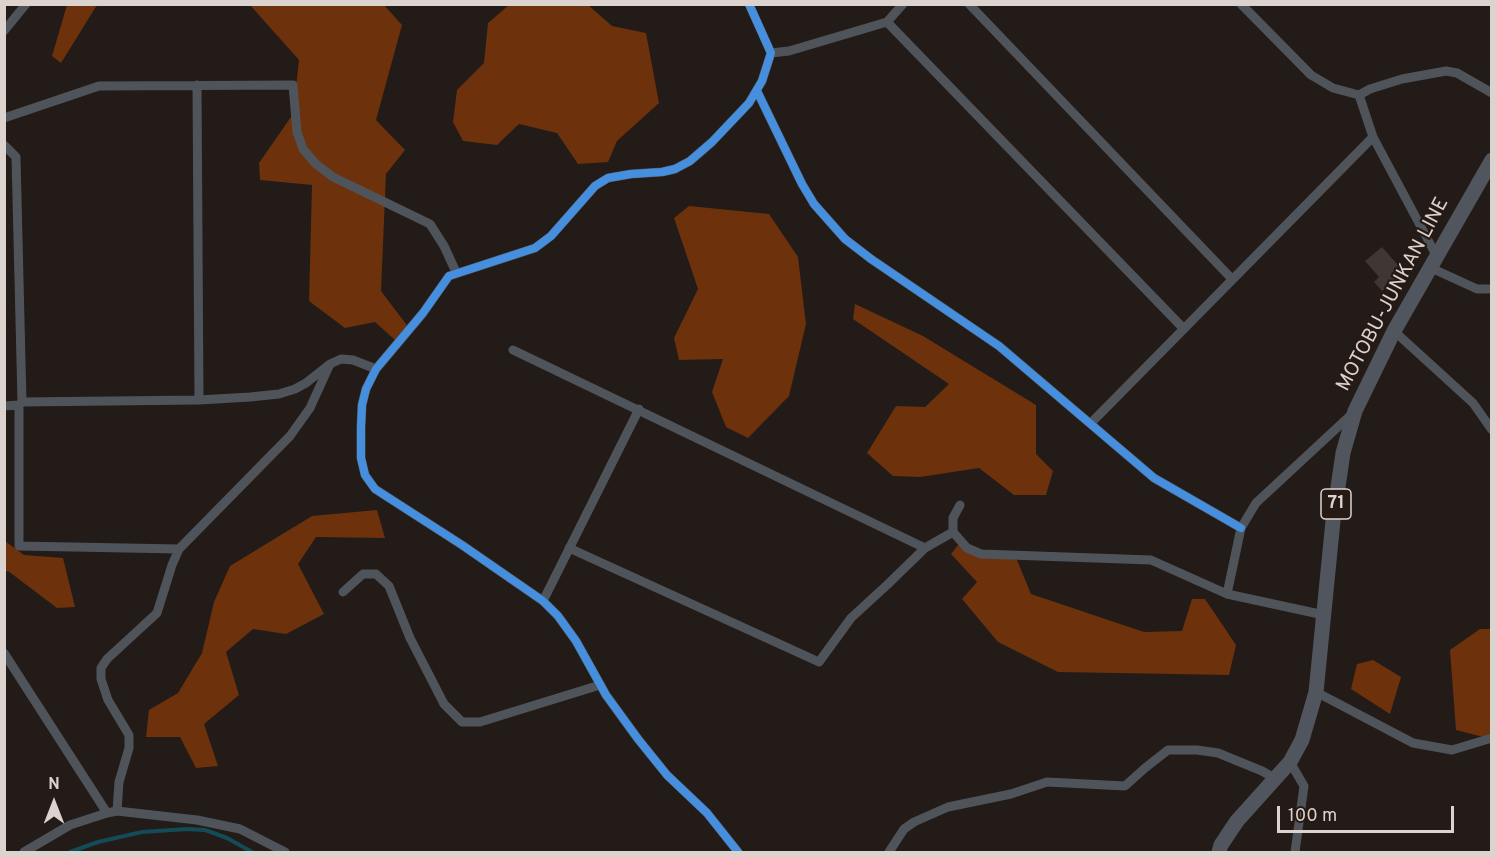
<!DOCTYPE html>
<html>
<head>
<meta charset="utf-8">
<style>
  body { margin:0 }
  #map { position:relative; width:1496px; height:857px; overflow:hidden; background:#221b18; font-family:Overpass,sans-serif }
  canvas { display:block }
  .frame { position:absolute; inset:0; border:6px solid #dcd3cf; pointer-events:none }
  .north { position:absolute; left:24px; top:773px; width:60px; height:60px; -webkit-text-stroke:4px #261a14; paint-order:stroke; rotate:0deg; font-size:16px; font-weight:700; line-height:24px; text-align:center; color:#dcd3cf }
  .north::after { content:''; display:block; margin:auto; width:21px; height:27px; background:#dcd3cf; clip-path:polygon(50% 0,100% 100%,50% 72%,0 100%) }
  .scale { position:absolute; left:1277px; top:806px; width:177px; height:27px; box-sizing:border-box; border:3px solid #dcd3cf; border-top:0; padding-left:8px; font-size:18px; line-height:21px; white-space:nowrap; color:#dcd3cf; -webkit-text-stroke:4px #261a14; paint-order:stroke }
</style>
</head>
<body>
<div id="map">
<canvas width="1496" height="857"></canvas>
<div class="frame"></div>
<div class="north">N</div>
<div class="scale">100 m</div>
</div>
<script>
const c = document.querySelector('canvas').getContext('2d');
c.lineJoin = 'round';
function fillPath(path, color) {
  c.fillStyle = color;
  c.fill(path, 'evenodd');
}
function toPath(rows) {
  const path = new Path2D();
  for (const r of rows) {
    path.moveTo(r[0], r[1]);
    for (let i = 2; i < r.length; i += 2) path.lineTo(r[i], r[i + 1]);
  }
  return path;
}
function stroke(path, color, width, dash) {
  c.strokeStyle = color;
  c.lineWidth = width;
  c.lineCap = dash ? 'butt' : 'round';
  c.setLineDash(dash || []);
  c.stroke(path);
}
function write(font, color, halo, rows, align = 'center') {
  c.font = font + ' Overpass,sans-serif';
  c.lineWidth = 4.5;
  c.setLineDash([]);
  c.textBaseline = 'middle';
  c.strokeStyle = halo;
  c.fillStyle = color;
  for (const [text, x, y, turn = 0] of rows) {
    c.save();
    c.translate(x, y);
    c.rotate((+turn || 0) * Math.PI / 180);
    c.textAlign = isNaN(turn) ? turn : align;
    if (halo) c.strokeText(text, 0, 0);
    c.fillText(text, 0, 0);
    c.restore();
  }
}
fillPath(toPath([
  [67,5,97,5,61,63,52,56],
  [250,5,384,5,402,25,376,120,405,150,386,174,381,291,409,328,396,341,375,322,345,328,309,301,312,185,260,180,259,163,293,114,299,60],
  [509,5,588,5,612,26,646,33,659,103,617,141,608,162,578,164,557,133,519,124,497,145,463,141,453,122,457,90,484,63,488,23],
  [689,206,769,214,798,257,806,324,789,396,748,438,726,427,712,392,723,359,679,360,674,338,698,289,674,218],
  [855,304,923,336,1036,405,1036,454,1053,471,1046,495,1014,495,979,468,920,477,893,476,867,453,896,406,925,407,949,384,853,319],
  [377,510,385,538,316,537,298,564,324,614,286,634,253,629,226,652,239,695,204,724,218,766,196,768,180,737,146,737,149,710,178,693,202,653,214,602,230,566,312,516],
  [5,541,24,555,63,558,75,607,57,608,8,571,5,572],
  [958,545,1017,560,1031,594,1144,632,1182,631,1192,599,1205,599,1236,645,1229,675,1058,672,998,642,962,599,977,582,951,554],
  [1480,629,1491,629,1491,739,1456,730,1450,650],
  [1373,660,1401,677,1390,714,1351,689,1357,664]
]), '#6d310c');
stroke(toPath([
  [70,852,98,842,142,832,187,829,205,830,227,838,252,852]
]), '#134b58', 4);
fillPath(toPath([
  [1382,247,1404,272,1393,282,1396,286,1388,292,1385,289,1382,291,1374,282,1379,277,1365,261]
]), '#3e3734');
stroke(toPath([
  [969,4,1232,279],
  [1241,4,1311,75,1333,88,1359,95,1370,89,1402,79,1446,71,1457,73,1492,93],
  [887,22,1184,329],
  [4,31,26,4],
  [771,53,789,51,887,22,903,4],
  [197,85,199,400],
  [757,91,802,184,814,204,845,239,871,259,999,346,1154,478,1241,528],
  [1359,95,1373,137,1436,255],
  [4,118,99,86,293,85,297,132,303,149,316,164,333,177,430,224,444,246,456,272],
  [4,145,16,157,22,402],
  [1429,267,1477,289,1492,289],
  [1394,331,1473,403,1492,430],
  [513,350,925,548],
  [19,405,19,546,179,549],
  [4,406,19,405,22,402,199,400,250,397,279,394,295,389,306,383,330,364,341,359,353,360,376,369],
  [1091,423,1373,137],
  [960,505,953,518,953,532,967,548,981,554,1151,560,1227,594,1324,615],
  [569,548,819,662,851,618,887,585,925,548,953,532],
  [343,592,363,574,376,574,389,586,410,638,444,704,462,722,480,722,600,685],
  [1227,594,1241,528,1256,503,1353,413],
  [543,601,639,409],
  [4,653,107,813],
  [1316,692,1413,743,1452,750,1492,738],
  [1290,762,1304,786,1295,852],
  [117,811,119,782,129,748,129,735,108,700,101,679,101,668,107,659,157,613,172,565,179,549,290,436,310,408,330,364],
  [24,852,70,825,107,813,117,811,197,820,240,829,285,852],
  [738,852,707,813,667,775,638,739,606,695,576,641,558,616,543,601,462,545,375,489,365,475,361,458,361,427,362,405,366,389,376,369,423,313,449,276,535,248,551,236,595,186,608,178,631,174,662,172,675,169,690,161,712,142,749,103,762,81,771,53,749,4],
  [889,852,904,829,914,822,948,807,1011,794,1047,782,1125,786,1145,768,1168,750,1197,750,1218,753,1262,771,1276,779]
]), '#4f545a', 9);
stroke(toPath([
  [1219,852,1221,845,1237,821,1290,762,1302,740,1316,692,1333,521,1343,453,1355,411,1394,331,1492,160]
]), '#51565e', 15);
stroke(toPath([
  [757,91,802,184,814,204,845,239,871,259,999,346,1154,478,1241,528],
  [738,852,707,813,667,775,638,739,606,695,576,641,558,616,543,601,462,545,375,489,365,475,361,458,361,427,362,405,366,389,376,369,423,313,449,276,535,248,551,236,595,186,608,178,631,174,662,172,675,169,690,161,712,142,749,103,762,81,771,53,749,4]
]), '#468fdf', 8);
for (const [x, y, w] of [
  [1336,504,30]
]) {
  const box = new Path2D();
  box.roundRect(x - w / 2, y - 15, w, 30, 4.5);
  c.fillStyle = '#261a14';
  c.fill(box);
  stroke(box, '#dcd3cf', 1.5);
}
write('bold 18px', '#dcd3cf', null, [
  ["71",1336,504]
]);
write('20px', '#dcd3cf', '#261a14', [
  ["MOTOBU-JUNKAN LINE",1394,295,-62]
]);
</script>
</body>
</html>
